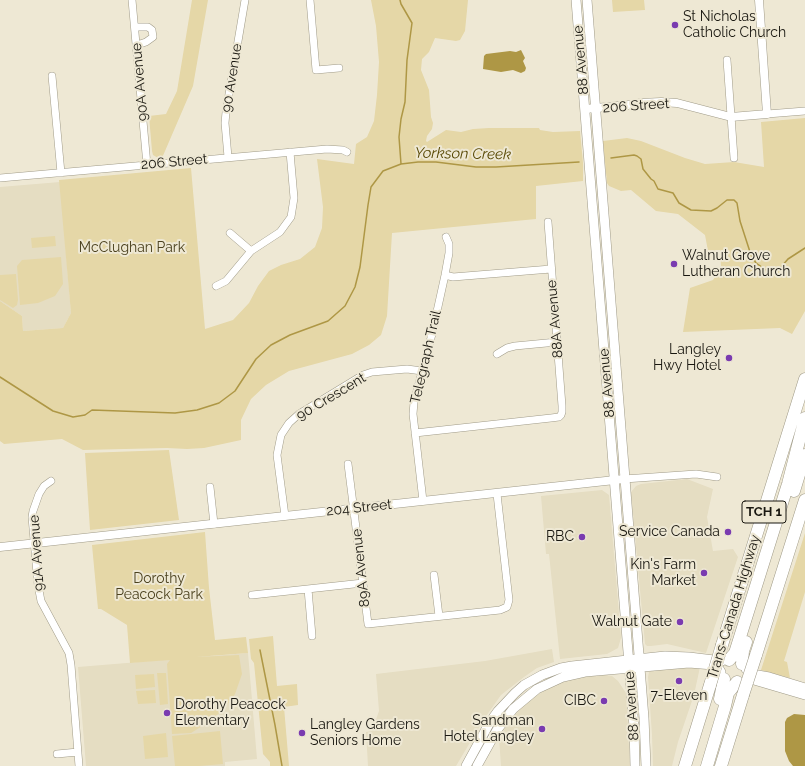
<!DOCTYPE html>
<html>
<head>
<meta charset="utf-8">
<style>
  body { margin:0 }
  canvas { display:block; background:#eee8d4 }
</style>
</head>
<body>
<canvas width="805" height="766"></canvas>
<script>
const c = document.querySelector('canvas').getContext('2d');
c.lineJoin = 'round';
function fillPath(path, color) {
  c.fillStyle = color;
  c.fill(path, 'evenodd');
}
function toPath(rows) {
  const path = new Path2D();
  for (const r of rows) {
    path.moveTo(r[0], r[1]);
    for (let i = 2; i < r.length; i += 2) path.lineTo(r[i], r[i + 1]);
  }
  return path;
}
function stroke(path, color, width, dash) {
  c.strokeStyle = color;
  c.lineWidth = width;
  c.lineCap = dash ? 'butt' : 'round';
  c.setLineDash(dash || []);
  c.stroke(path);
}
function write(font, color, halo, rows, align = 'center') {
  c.font = font + ' Raleway,sans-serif';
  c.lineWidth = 4;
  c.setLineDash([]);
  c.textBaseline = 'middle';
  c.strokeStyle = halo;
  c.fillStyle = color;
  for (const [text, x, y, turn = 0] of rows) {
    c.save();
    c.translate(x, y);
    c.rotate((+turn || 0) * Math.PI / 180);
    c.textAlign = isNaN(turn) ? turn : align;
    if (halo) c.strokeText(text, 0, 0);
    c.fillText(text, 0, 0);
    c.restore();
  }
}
fillPath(toPath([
  [60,182,71,313,63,328,23,331,22,316,0,301,0,187],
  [687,479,713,489,707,517,713,551,733,549,738,557,706,653,667,644,651,646,647,646,645,644,631,492,636,486,641,484],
  [602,490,609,495,621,638,618,648,607,654,560,659,549,554,546,554,541,496],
  [552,649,554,662,537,668,524,677,501,695,484,719,456,766,368,766,366,732,372,731,379,711,376,674,485,661],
  [248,653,257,759,225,762,225,766,86,766,78,667],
  [700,667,694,695,678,742,672,766,653,766,652,735,648,677,649,672,653,669],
  [606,675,612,676,618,681,626,693,630,766,501,766,499,737,512,718,530,699,546,690,565,681,579,677]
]), '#e5ddc2');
fillPath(toPath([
  [192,0,208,0,193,86,162,158,158,158,153,155,152,151,149,116,166,114,177,91],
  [371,0,468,0,465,31,460,40,456,41,435,38,429,52,422,59,421,70,429,90,431,117,433,123,432,129,427,136,426,141,427,142,446,130,461,132,473,129,489,128,539,128,540,130,553,132,580,131,583,163,583,181,536,186,536,219,392,233,387,316,381,335,369,345,352,354,289,371,266,385,251,399,241,420,241,440,204,448,187,449,167,448,83,450,62,439,4,444,0,441,0,301,22,316,23,331,63,328,71,313,59,180,191,168,205,329,233,320,249,303,258,286,269,271,281,265,300,259,315,247,322,228,323,207,317,159,354,164,356,144,367,137,374,121,377,95,379,62,376,26],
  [612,0,644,0,645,10,613,12],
  [805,118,805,311,792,334,780,328,683,332,690,288,713,280,721,267,720,250,708,251,705,235,678,214,656,211,631,190,621,191,609,186,607,183,603,141,627,138,641,141,685,158,705,164,734,162,764,167,761,122],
  [55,236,56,246,32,248,31,238],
  [61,257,63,284,55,296,38,303,20,305,17,266,22,260],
  [16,274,18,300,17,305,13,308,0,300,0,275],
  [169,450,179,520,90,530,85,453],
  [205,532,209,588,215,640,246,637,248,653,196,657,239,655,242,674,235,694,223,710,207,723,191,733,172,734,167,664,170,660,130,663,127,625,101,609,98,609,92,545],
  [805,533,805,592,784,661,787,662,790,678,761,670],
  [273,636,277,686,297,684,298,705,284,707,289,766,270,766,270,762,263,754,254,663,251,659,249,639],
  [157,673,166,673,168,704,160,705],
  [154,674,155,687,136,689,135,675],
  [155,690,156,703,138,704,136,691],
  [220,731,223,764,199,766,175,766,172,736],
  [166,733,168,757,145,759,143,736]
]), '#e5d7a7');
fillPath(toPath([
  [521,50,525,58,523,61,526,68,525,71,521,73,513,70,501,72,483,69,484,56,486,54,510,51,516,52],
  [794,714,805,715,805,766,793,766,789,761,785,751,785,722,787,718]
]), '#ae9745');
stroke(toPath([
  [400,0,401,4,412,23,407,60,405,102,401,119,399,137,401,164],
  [611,158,634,155,637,156,641,159,643,169,651,179,654,181,658,189,673,193,679,203,691,210,711,211,717,208,727,200,734,200,737,203,740,221,751,255,756,263,769,272,775,271,781,267,788,259,805,248],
  [0,377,53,411,73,417,85,415,92,410,175,413,197,410,219,403,235,391,256,359,271,345,290,335,328,321,345,306,355,287,360,267,368,205,371,187,383,171,401,164,418,162,436,162,476,167,496,167,579,162],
  [260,650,275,725,282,766]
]), '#ae9745', 1.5);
const minor = toPath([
  [132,0,147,165],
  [310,0,316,70,339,68],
  [135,27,148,27,152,30,153,37,146,42,137,45],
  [727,60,734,158],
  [52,76,61,173],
  [767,114,805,111],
  [228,157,225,123,226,112,245,0],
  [0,178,327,149,343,150,347,152],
  [230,233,251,251],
  [445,275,453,277,551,269],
  [216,286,226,281,251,251,280,232,291,217,294,198,290,152],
  [497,354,507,348,515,346,557,342],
  [415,433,551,418,559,417,561,415,562,412,562,406,548,222],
  [348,464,368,624,500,610,507,607,509,600,497,494],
  [624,479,696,474,717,477],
  [51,481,44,486,39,494,33,511,32,517,38,585,41,601,69,653,71,665,79,766],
  [210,487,214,524],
  [423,501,413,414,414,402,432,334,445,275,449,253,449,244,446,237],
  [285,516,277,455,281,435,289,423,299,414,363,375,372,372,407,369,422,371],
  [434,575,439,616],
  [308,589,312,636],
  [252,595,363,583],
  [57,754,78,752]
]);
const tertiary = toPath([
  [585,109,628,105,641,103,661,102,677,103,731,117,767,114,759,0],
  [0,547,624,479]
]);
const secondary = toPath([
  [576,0,634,727,635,766],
  [587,0,644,718,646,766],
  [746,669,752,674,769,677,805,688],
  [754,680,805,695],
  [466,766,490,722,498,711,515,693,524,685,542,675,561,668,572,666,665,656,689,657,722,661],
  [477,766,497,730,513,709,537,689,563,677,585,672,689,663,713,665,718,667,721,672]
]);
const motorway = toPath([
  [794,491,805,455],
  [722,645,805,379],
  [756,655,805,500],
  [729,660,735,653,788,484,805,418],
  [742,664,743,651,746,642],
  [720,699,724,679],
  [685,766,710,685],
  [707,766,725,706,728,693,737,682],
  [721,766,743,695]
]);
stroke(minor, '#a09b88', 8);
stroke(tertiary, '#a09b88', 9);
stroke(secondary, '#a09b88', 10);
stroke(motorway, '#a09b88', 13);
stroke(minor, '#fff', 7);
stroke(tertiary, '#fff', 8);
stroke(secondary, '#fff', 9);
stroke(motorway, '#fff', 12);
const motorwayBridge = toPath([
  [710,685,722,645],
  [743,695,756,655]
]);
stroke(motorwayBridge, '#a09b88', 13, []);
stroke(motorwayBridge, '#fff', 12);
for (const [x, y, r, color] of [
  [675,25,4,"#7a3bb0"],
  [674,264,4,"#7a3bb0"],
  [729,358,4,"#7a3bb0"],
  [728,532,4,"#7a3bb0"],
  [582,537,4,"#7a3bb0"],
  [704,573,4,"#7a3bb0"],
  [680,622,4,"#7a3bb0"],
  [679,681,4,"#7a3bb0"],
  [604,701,4,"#7a3bb0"],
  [167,713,4,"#7a3bb0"],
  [542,729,4,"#7a3bb0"],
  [302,733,4,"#7a3bb0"]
]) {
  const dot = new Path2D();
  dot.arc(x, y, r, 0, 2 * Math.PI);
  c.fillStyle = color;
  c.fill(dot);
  stroke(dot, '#eee8d4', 1.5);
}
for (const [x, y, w] of [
  [764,512,44]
]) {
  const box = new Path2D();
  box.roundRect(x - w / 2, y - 11, w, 22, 3);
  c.fillStyle = '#eee8d4';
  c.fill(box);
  stroke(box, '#191710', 1);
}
write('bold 13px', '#191710', null, [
  ["TCH 1",764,512]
]);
write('14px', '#191710', '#eee8d4', [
  ["St Nicholas",683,17,"left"],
  ["Catholic Church",683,33,"left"],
  ["Walnut Grove",682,256,"left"],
  ["Lutheran Church",682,272,"left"],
  ["Langley",721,350],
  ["Hwy Hotel",721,366],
  ["Service Canada",720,532],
  ["RBC",574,537],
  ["Kin's Farm",696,565],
  ["Market",696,581],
  ["Walnut Gate",672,622],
  ["7-Eleven",679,696,"center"],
  ["CIBC",596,701],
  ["Dorothy Peacock",175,705,"left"],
  ["Elementary",175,721,"left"],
  ["Sandman",534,721],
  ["Hotel Langley",534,737],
  ["Langley Gardens",310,725,"left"],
  ["Seniors Home",310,741,"left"]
], 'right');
write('14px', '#191710', '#eee8d4', [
  ["88 Avenue",581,60,-95],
  ["90 Avenue",232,78,-81],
  ["90A Avenue",140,82,-95],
  ["206 Street",636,106,-4],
  ["206 Street",174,162,-5],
  ["88A Avenue",555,319,-95],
  ["Telegraph Trail",426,357,-77],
  ["88 Avenue",607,383,-95],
  ["90 Crescent",331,397,-31],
  ["204 Street",359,508,-6],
  ["91A Avenue",37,553,-94],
  ["89A Avenue",361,568,-96],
  ["Trans-Canada Highway",734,607,-73],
  ["88 Avenue",632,706,-94]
]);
write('14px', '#4c421f', '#eee8d4', [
  ["McClughan Park",132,248],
  ["Dorothy",159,579],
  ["Peacock Park",159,595]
]);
write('italic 15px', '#574702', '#eee8d4', [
  ["Yorkson Creek",463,154,1]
]);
</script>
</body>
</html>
